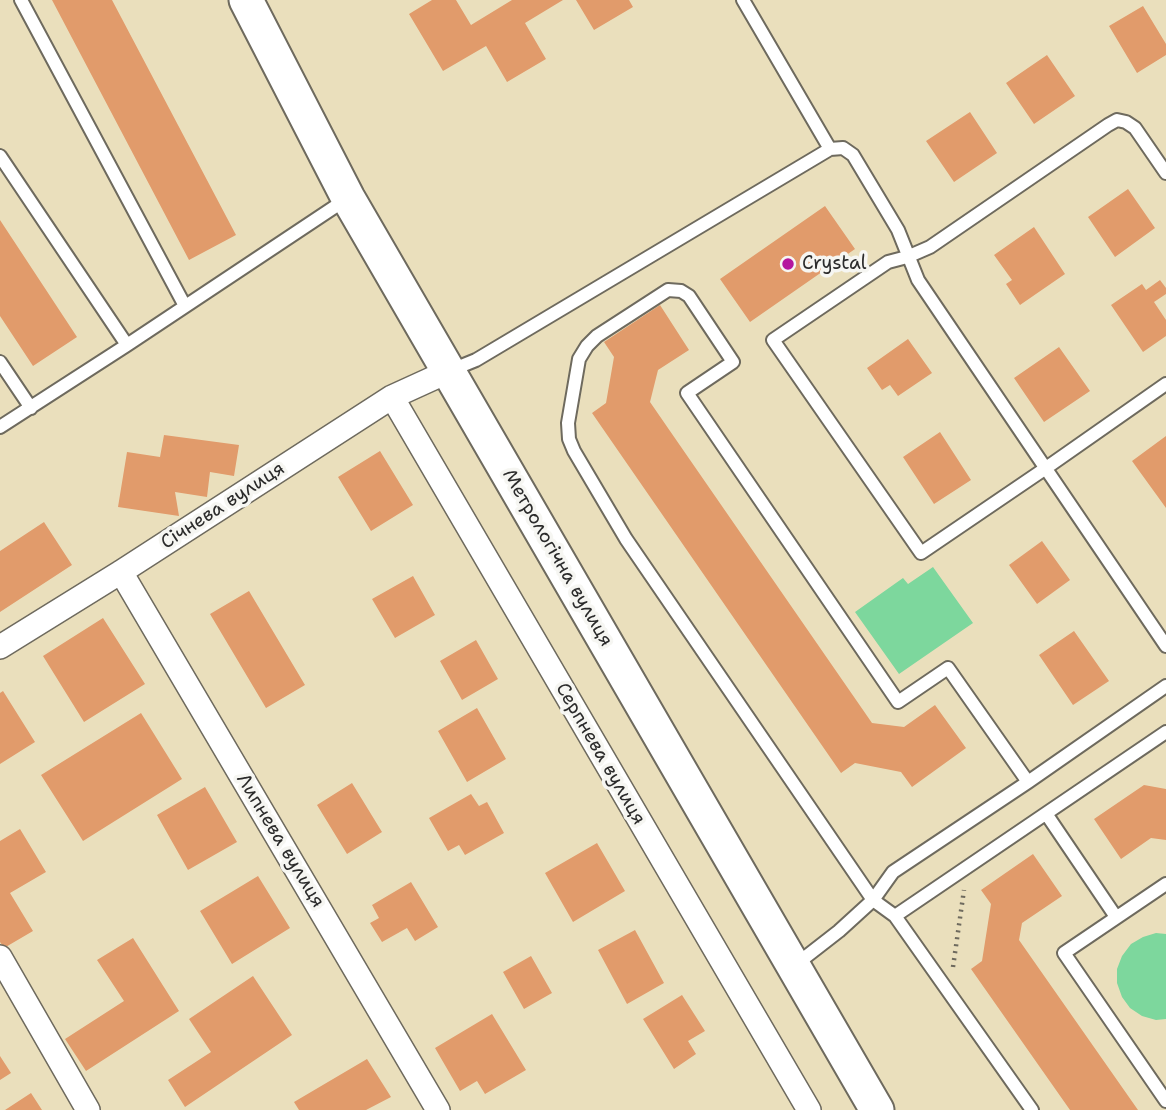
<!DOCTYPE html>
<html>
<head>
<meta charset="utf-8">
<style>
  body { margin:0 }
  canvas { display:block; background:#eadfbc }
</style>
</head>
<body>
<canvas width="1166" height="1110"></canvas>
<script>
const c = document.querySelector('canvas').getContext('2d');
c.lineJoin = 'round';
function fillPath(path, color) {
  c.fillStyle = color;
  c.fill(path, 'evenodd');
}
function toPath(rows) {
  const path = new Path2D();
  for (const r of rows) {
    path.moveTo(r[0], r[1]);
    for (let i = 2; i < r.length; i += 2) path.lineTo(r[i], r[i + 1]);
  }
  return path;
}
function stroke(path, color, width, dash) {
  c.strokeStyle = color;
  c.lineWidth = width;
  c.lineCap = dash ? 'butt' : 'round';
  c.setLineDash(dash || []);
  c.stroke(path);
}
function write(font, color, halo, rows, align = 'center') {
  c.font = font + ' "Shantell Sans",sans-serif';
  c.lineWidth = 7;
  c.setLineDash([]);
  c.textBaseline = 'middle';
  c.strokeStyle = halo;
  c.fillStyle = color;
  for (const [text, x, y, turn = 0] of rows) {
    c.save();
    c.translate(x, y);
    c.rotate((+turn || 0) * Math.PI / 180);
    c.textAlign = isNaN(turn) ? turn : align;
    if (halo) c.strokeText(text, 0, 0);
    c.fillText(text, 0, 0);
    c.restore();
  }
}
fillPath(toPath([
  [933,567,973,623,899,674,855,612,903,578,908,584],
  [1156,933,1166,934,1166,1019,1156,1020,1142,1016,1130,1008,1122,997,1117,983,1117,969,1122,956,1131,944,1143,937]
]), '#7dd79d');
fillPath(toPath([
  [52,0,112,0,236,235,189,260],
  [432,0,456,0,471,25,512,0,563,0,525,23,546,59,507,82,486,46,443,71,409,14],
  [576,0,629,0,633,7,594,30],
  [1143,6,1166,44,1166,55,1137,73,1109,26],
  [1047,55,1075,96,1034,124,1006,83],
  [970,112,997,153,954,182,926,141],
  [1128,189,1155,228,1115,257,1088,217],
  [825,206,855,249,750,322,720,279],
  [0,220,77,337,33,366,0,316],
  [1034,227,1065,274,1020,305,1006,284,1012,280,994,255],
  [1160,280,1166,288,1166,294,1154,302,1166,320,1166,336,1143,352,1111,305,1142,284,1146,290],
  [660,305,689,350,658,370,650,402,670,431,872,723,904,727,935,705,966,748,912,787,901,772,855,763,841,773,592,413,606,403,614,357,604,342],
  [908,339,932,373,898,396,890,385,882,390,867,368],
  [1059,347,1090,391,1044,422,1014,378],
  [940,432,971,480,934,504,903,457],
  [164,435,239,445,234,476,210,472,207,497,175,492,179,516,118,507,127,452,160,457],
  [1166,436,1166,508,1132,461],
  [380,451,413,505,371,531,338,477],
  [44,522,72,565,0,612,0,551],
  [1042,541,1070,580,1037,604,1009,565],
  [413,576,435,615,395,638,372,599],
  [249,591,305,685,266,708,210,614],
  [103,618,145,684,84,722,43,656],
  [1074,631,1109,681,1073,705,1039,655],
  [476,640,498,679,462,700,440,661],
  [3,691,35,742,0,764,0,693],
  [477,708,506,759,467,782,438,731],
  [141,713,182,779,83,841,41,775],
  [352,783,382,832,347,854,317,805],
  [1144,785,1166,789,1166,840,1151,838,1121,859,1094,819],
  [205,787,237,842,188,870,157,815],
  [471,794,479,806,487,802,504,833,465,855,459,845,448,851,429,818],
  [20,829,46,872,10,893,33,931,4,948,0,942,0,841],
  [597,843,625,891,573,922,545,873],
  [1033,854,1062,896,1022,923,1019,940,1138,1110,1070,1110,971,969,982,961,991,904,981,890],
  [258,876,290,928,232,964,200,911],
  [411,882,438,927,415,941,407,928,382,942,370,923,379,918,372,905],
  [635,930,664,983,627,1004,598,950],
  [133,938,179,1011,86,1071,65,1039,124,1001,97,960],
  [531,956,552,993,524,1009,503,972],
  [253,976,292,1035,185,1107,168,1080,211,1052,189,1019],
  [682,995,705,1031,688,1041,696,1054,674,1069,643,1019],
  [492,1014,526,1070,485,1094,477,1081,460,1091,435,1048],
  [0,1056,11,1073,0,1080],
  [367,1059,391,1097,366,1110,299,1110,294,1102],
  [31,1093,42,1110,5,1110]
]), '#e19b6b');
const lane = toPath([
  [21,0,185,306],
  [830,149,843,148,853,155,898,230,918,280,1166,646],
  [0,156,127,345],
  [1166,173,1135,128,1126,122,1117,120,1108,125,930,247,907,257,888,262,773,340,921,553,1046,468,1166,384],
  [0,362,31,408],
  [449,371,476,360,830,149,743,0],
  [0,427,127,345,348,198],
  [1028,782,948,668,898,702,687,393,733,362,689,296,681,291,668,290,597,336,587,346,579,359,568,423,569,439,574,451,626,539,873,900,895,916,1032,1110],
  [1047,815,1116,917],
  [1166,884,1064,953,1166,1101],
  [895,916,1166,732],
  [794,966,839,931,873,900,893,872,1028,782,1166,686]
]);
const street = toPath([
  [392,397,809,1110],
  [121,572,438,1110],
  [0,647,121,572,392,397,449,371],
  [0,957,88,1110]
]);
const secondary = toPath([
  [246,0,348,198,877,1110]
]);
stroke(lane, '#6e6a5e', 16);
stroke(street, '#6e6a5e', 26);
stroke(secondary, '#6e6a5e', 37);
stroke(toPath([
  [953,967,964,890]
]), '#6e6a5e', 4.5, [2, 5]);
stroke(lane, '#fff', 12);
stroke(street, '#fff', 23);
stroke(secondary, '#fff', 33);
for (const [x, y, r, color] of [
  [788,264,7,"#b5179e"]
]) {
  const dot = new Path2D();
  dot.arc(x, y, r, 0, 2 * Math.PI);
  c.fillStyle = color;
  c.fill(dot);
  stroke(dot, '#f6f6f2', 2.5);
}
write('19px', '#2b2b2b', '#f6f6f2', [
  ["Crystal",802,264]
], 'left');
write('19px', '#2b2b2b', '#f6f6f2', [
  ["Січнева вулиця",223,506,-33],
  ["Метрологічна вулиця",557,558,60],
  ["Серпнева вулиця",600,754,60],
  ["Липнева вулиця",280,841,59]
]);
</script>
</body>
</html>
